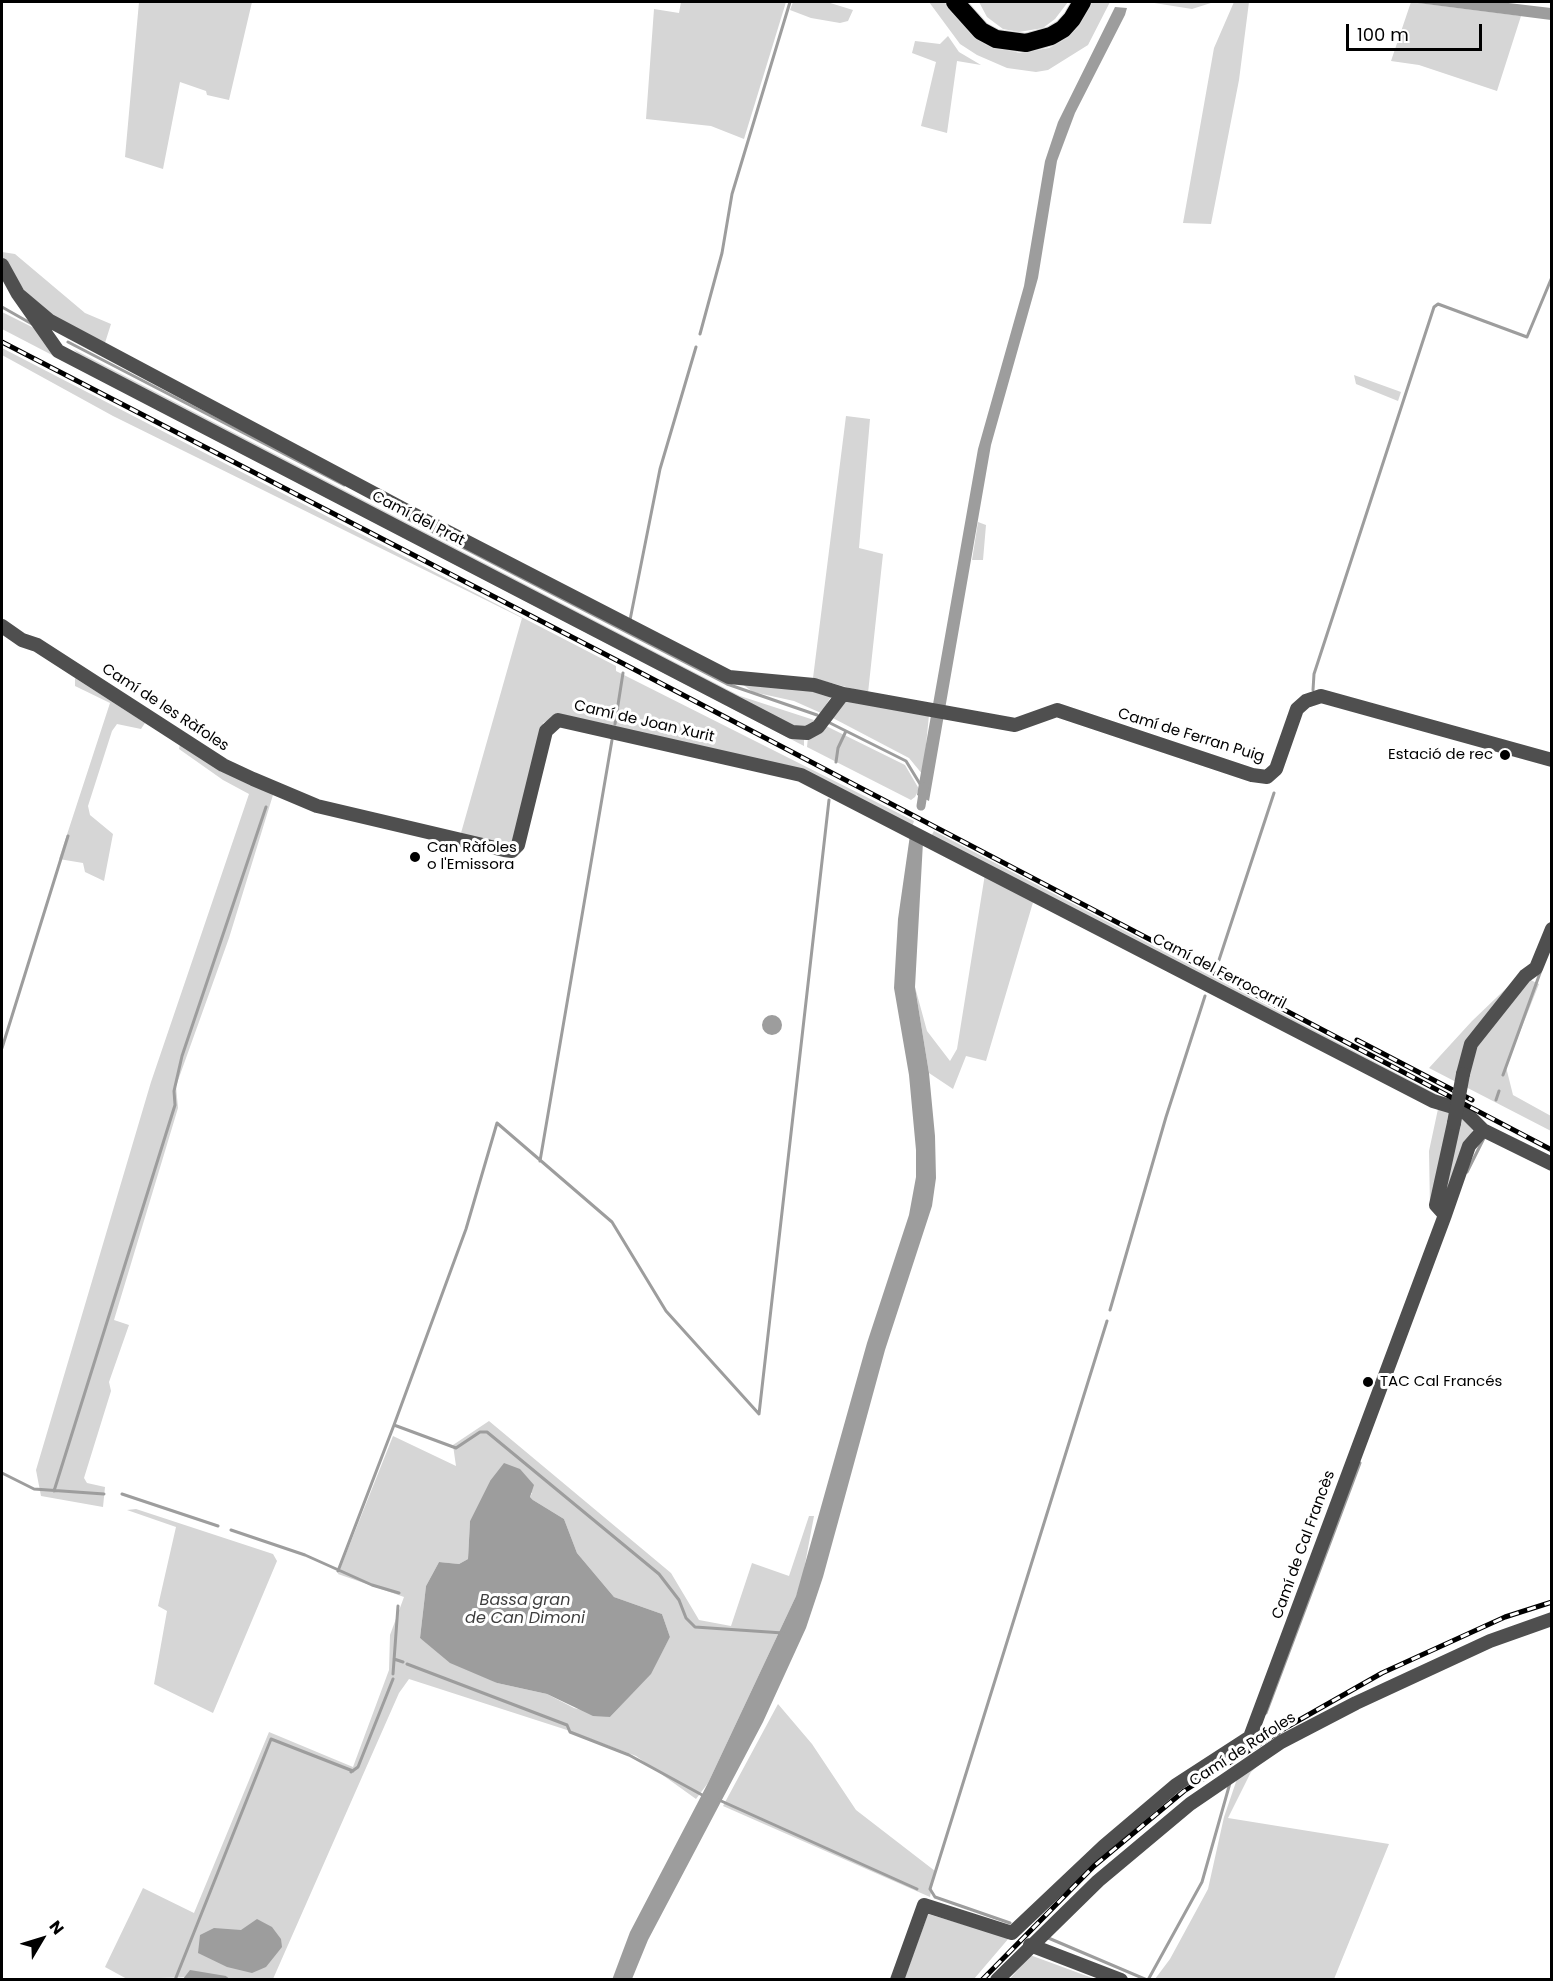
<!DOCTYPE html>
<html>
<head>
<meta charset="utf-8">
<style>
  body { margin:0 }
  #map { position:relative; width:1553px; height:1981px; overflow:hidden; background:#fff; font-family:Poppins,sans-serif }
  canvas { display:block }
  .frame { position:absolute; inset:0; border:3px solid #000; pointer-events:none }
  .north { position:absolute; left:12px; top:1909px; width:60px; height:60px; -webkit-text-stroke:4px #fff; paint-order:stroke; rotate:52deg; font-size:16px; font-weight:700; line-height:24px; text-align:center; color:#000 }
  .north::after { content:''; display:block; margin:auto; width:21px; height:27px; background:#000; clip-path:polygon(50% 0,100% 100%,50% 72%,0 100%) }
  .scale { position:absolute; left:1346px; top:24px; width:136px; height:27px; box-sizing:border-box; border:3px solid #000; border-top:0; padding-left:8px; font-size:18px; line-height:21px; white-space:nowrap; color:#000; -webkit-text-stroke:4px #fff; paint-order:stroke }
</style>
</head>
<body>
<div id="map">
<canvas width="1553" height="1981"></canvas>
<div class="frame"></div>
<div class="north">N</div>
<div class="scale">100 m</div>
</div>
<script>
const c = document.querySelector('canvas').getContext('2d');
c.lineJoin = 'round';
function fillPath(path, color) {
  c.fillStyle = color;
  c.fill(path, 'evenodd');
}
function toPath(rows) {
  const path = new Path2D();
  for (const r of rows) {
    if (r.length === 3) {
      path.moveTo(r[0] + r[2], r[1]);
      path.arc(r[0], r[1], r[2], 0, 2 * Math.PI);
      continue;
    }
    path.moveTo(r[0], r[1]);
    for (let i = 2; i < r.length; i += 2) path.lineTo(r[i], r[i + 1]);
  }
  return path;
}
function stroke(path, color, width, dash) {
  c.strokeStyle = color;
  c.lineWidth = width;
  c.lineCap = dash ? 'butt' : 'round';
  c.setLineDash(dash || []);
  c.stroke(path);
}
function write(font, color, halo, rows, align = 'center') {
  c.font = font + ' Poppins,sans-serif';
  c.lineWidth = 6;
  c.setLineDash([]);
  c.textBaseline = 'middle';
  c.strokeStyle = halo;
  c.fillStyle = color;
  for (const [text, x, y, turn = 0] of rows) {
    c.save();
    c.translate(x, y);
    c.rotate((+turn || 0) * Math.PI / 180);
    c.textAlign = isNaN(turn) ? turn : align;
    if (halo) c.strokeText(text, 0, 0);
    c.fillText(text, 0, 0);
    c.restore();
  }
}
fillPath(toPath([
  [139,2,252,2,229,100,207,95,206,91,180,82,163,169,125,157],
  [681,2,786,2,744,139,711,126,646,119,654,9,679,13],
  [793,2,827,2,853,10,848,21,840,23,811,18,790,10],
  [929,2,944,2,974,36,986,45,1020,53,1049,48,1062,41,1074,30,1089,2,1110,2,1088,45,1048,70,1036,72,1007,68,977,55,960,44],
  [979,2,1068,2,1055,19,1043,28,1019,32,1003,29,987,17],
  [1148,2,1214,2,1192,9],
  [1234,2,1249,2,1239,80,1211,224,1183,223,1214,48],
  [1411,2,1521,16,1497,91,1419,65,1391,61],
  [948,36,959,52,981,65,957,61,947,133,921,126,936,62,912,53,915,41,940,44],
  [2,252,15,254,85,313,111,324,104,346,51,318,31,301,2,256],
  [2,312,42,332,87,362,73,349,740,696,814,720,804,740,804,746,2,329],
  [2,348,616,666,616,671,914,821,912,827,800,771,557,715,543,723,542,740,516,842,503,847,461,833,522,618,113,416,2,355],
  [1354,375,1401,392,1398,401,1356,384],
  [846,416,870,419,859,548,883,554,868,693,813,678],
  [978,522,986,525,983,560,972,560],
  [75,678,145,723,141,729,117,724,112,731,88,806,90,815,113,834,104,881,85,872,83,863,59,859,110,703,75,686],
  [742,684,811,688,832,695,821,713,794,701,753,692],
  [847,699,929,715,923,775,909,758,829,716],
  [824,725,905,765,919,789,915,797,911,800,807,747,808,737],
  [180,744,273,795,229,938,176,1086,178,1108,114,1320,129,1325,109,1382,111,1391,84,1478,87,1483,105,1487,103,1507,41,1496,36,1470,151,1082,249,794,223,780,179,749],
  [934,831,1442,1097,1428,1096,930,838],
  [985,874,1034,899,986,1061,966,1056,953,1089,929,1073,915,987,927,1031,950,1061,957,1049],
  [1520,975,1539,984,1506,1067,1513,1095,1551,1116,1551,1131,1429,1068,1472,1021],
  [1452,1108,1433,1201,1430,1208,1429,1151,1438,1109],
  [1459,1112,1474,1127,1447,1194,1445,1194],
  [489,1421,671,1573,699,1620,731,1626,752,1563,789,1576,809,1516,814,1516,802,1580,796,1596,708,1783,696,1799,636,1756,567,1730,409,1679,399,1693,273,1979,230,1979,226,1976,127,1979,105,1967,143,1888,194,1913,269,1732,353,1767,389,1670,390,1635,404,1597,338,1574,393,1436,456,1466,453,1445],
  [490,1481,532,1493,530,1497,533,1500,564,1519,577,1553,614,1597,662,1614,670,1637,650,1674,610,1717,574,1708,547,1694,497,1683,420,1638,426,1586,439,1562,459,1564,468,1559,470,1521],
  [136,1509,273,1554,277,1561,213,1713,154,1684,167,1611,158,1606,176,1527,127,1510],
  [778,1704,812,1744,856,1810,935,1871,930,1897,723,1806],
  [1276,1750,1251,1772,1228,1818,1389,1844,1334,1979,1155,1979,1170,1959,1208,1889,1224,1817,1238,1776],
  [928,1914,1009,1938,974,1979,904,1980],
  [1030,1955,1095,1979,1009,1980]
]), '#d6d6d6');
fillPath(toPath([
  [1410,2,1500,2,1551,8,1551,20],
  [1115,7,1127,8,1125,15,1075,113,1057,161,1038,278,991,445,929,801,917,795,978,449,1024,286,1045,161,1058,122],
  [910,835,923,842,915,987,929,1073,935,1136,936,1178,932,1206,885,1350,823,1577,806,1628,763,1722,648,1940,632,1979,612,1980,630,1932,708,1783,796,1596,867,1343,909,1215,916,1177,916,1150,909,1075,894,988,898,919],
  [772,1025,10],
  [504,1463,520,1469,534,1485,530,1497,533,1500,564,1519,577,1553,614,1597,662,1614,670,1637,651,1674,610,1717,593,1716,547,1694,497,1683,450,1663,420,1638,426,1586,439,1562,459,1564,468,1559,470,1521,490,1481],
  [257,1919,272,1927,281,1939,282,1947,266,1967,252,1973,227,1967,198,1953,200,1935,214,1928,241,1930],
  [190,1970,226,1976,230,1979,183,1979]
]), '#9d9d9d');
stroke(toPath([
  [2,307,32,324],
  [700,334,722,253,732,194,790,2],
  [68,342,344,485],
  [402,516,727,684,817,715],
  [630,620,660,469,696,347],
  [1313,690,1314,674,1434,307,1438,304,1527,337,1552,277],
  [830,723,906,761,920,784],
  [615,724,623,673],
  [836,762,838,748,846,731],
  [1219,960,1274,793],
  [2,1048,68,836],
  [1503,1075,1540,973],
  [1496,1100,1499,1091],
  [540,1161,612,740],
  [1467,1172,1484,1138],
  [1110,1310,1166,1117,1205,996],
  [2,1473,34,1489,104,1494],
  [54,1491,175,1105,174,1091,182,1056,266,807],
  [122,1494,218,1526],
  [231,1530,305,1555,372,1585,399,1593],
  [338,1571,394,1425],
  [783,1633,695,1627,686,1618,679,1600,659,1574,487,1432,480,1432,456,1448,394,1425,466,1229,497,1123,612,1222,666,1311,759,1414,829,800],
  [394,1659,403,1662],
  [407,1664,567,1725,570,1732,629,1755,704,1796],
  [393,1674,398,1606],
  [1266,1713,1360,1463],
  [351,1772,358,1767,393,1679],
  [719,1800,917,1889],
  [1010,1923,935,1897,930,1889,1107,1321],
  [1046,1937,1147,1980],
  [175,1980,271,1739,353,1771],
  [1148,1980,1202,1882,1230,1783]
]), '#9d9d9d', 3);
stroke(toPath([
  [921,806,924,787]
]), '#9d9d9d', 9);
const highway = toPath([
  [955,2,981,31,996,39,1026,43,1051,36,1063,29,1072,19,1082,2]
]);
stroke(highway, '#dbdbdb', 20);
stroke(toPath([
  [2,265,18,294,58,351,792,732,807,733,818,727,843,694],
  [18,294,50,321,405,510,729,677,814,685,843,694,1015,725,1057,710,1252,775,1267,777,1276,769,1297,709,1306,701,1321,696,1552,760],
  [2,626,22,640,37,645,223,765,253,779,317,806,504,850,512,851,518,845,546,731,558,720,801,775,1433,1101,1463,1110,1483,1130,1552,1164],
  [1463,1074,1471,1044,1525,976,1536,968,1552,929],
  [1445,1215,1469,1146,1483,1130],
  [1030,1945,1121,1980],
  [897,1980,924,1905,1012,1933,1104,1846,1176,1785,1250,1737,1445,1215,1436,1205,1454,1123],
  [997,1980,1098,1881,1190,1804,1281,1742,1356,1703,1490,1641,1552,1619]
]), '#4f4f4f', 14);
stroke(highway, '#000', 18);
const rail = toPath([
  [2,342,624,664,1552,1150],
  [1357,1040,1472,1100],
  [982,1980,1094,1866,1184,1791,1287,1727,1382,1673,1505,1617,1552,1602]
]);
stroke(rail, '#000', 5);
stroke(rail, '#fff', 3, [9]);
stroke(toPath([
  [1454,1123,1463,1074]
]), '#4f4f4f', 14);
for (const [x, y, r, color] of [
  [1505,755,6,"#000"],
  [415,857,6,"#000"],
  [1368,1382,6,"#000"]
]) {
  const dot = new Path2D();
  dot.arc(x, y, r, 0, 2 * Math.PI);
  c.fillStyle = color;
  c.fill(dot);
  stroke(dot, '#fff', 2);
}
write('15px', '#000', '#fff', [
  ["Camí del Prat",418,519,27],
  ["Camí de les Ràfoles",165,708,33],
  ["Camí de Joan Xurit",644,722,13],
  ["Camí de Ferran Puig",1191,736,17],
  ["Camí del Ferrocarril",1219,972,27],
  ["Camí de Cal Francès",1304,1545,-70],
  ["Camí de Rafoles",1243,1750,-33]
]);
write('15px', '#000', '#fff', [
  ["Estació de rec",1493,755,"right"],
  ["Can Ràfoles",427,848],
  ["o l'Emissora",427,865],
  ["TAC Cal Francés",1380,1382]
], 'left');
write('italic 16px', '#3e3e3e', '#fff', [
  ["Bassa gran",525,1601],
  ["de Can Dimoni",525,1619]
]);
</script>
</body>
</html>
